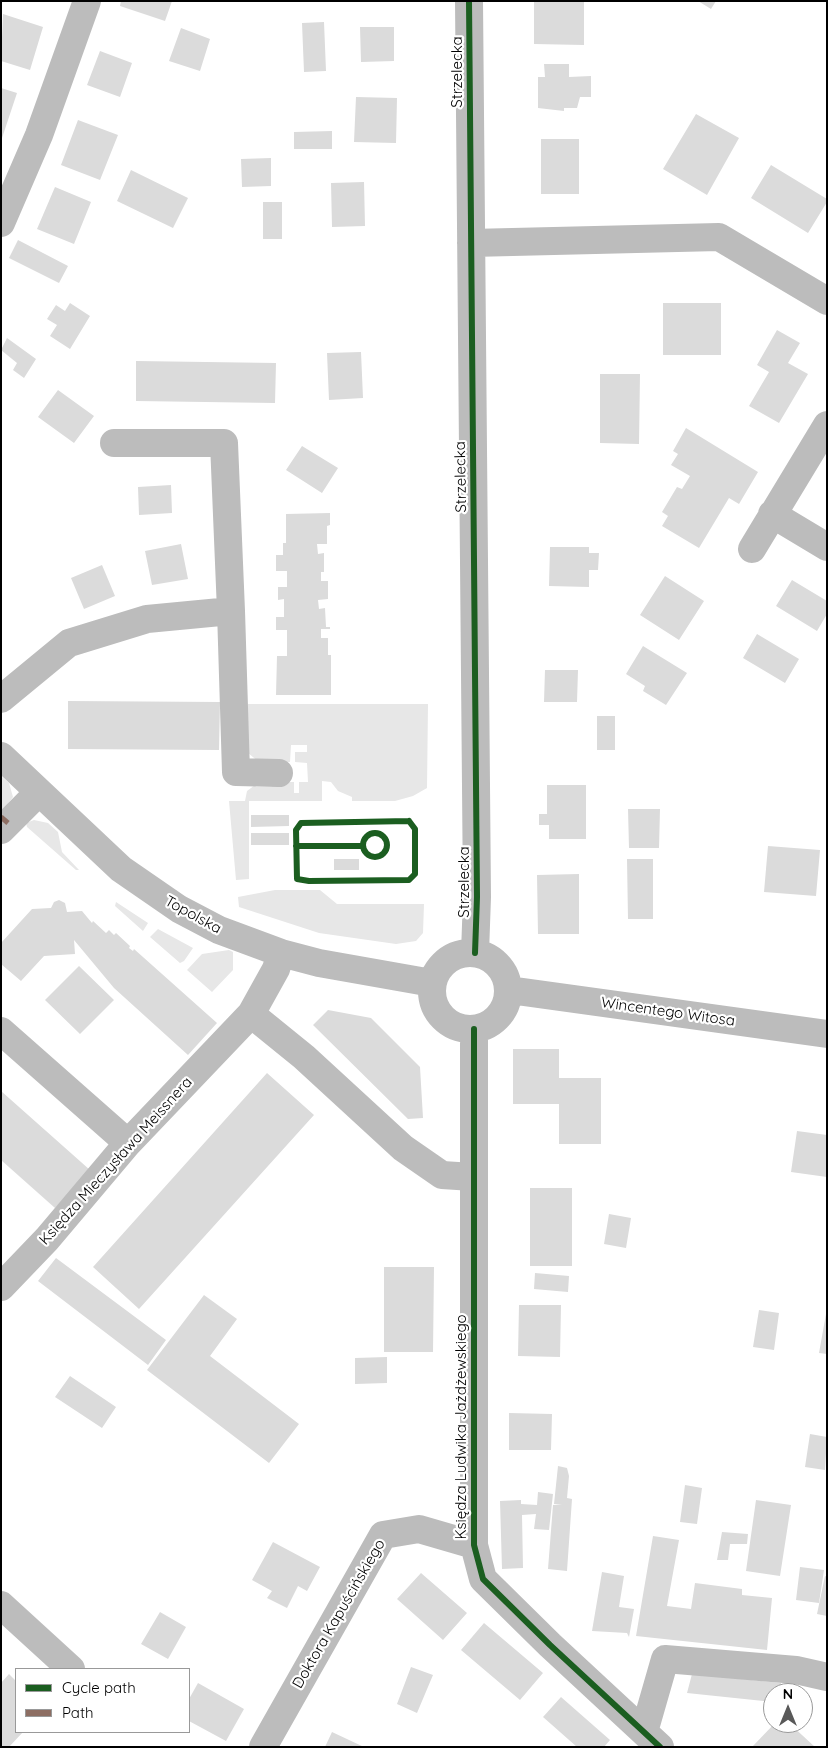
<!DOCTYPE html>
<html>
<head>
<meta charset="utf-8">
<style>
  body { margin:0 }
  #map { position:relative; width:828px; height:1748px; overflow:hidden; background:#fff; font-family:Quicksand,sans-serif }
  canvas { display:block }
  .frame { position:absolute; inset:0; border:2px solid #000; pointer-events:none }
  .legend { position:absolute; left:15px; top:1668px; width:175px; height:65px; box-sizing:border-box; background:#fff; border:1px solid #999; margin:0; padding:6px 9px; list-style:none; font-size:15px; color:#000 }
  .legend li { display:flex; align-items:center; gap:10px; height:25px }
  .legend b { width:25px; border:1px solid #999 }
  .north { position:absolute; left:763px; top:1683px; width:50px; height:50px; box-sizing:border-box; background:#fff; border:1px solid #999; border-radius:50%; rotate:0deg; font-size:14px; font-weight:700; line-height:20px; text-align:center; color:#000 }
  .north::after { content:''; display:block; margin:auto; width:18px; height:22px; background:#595959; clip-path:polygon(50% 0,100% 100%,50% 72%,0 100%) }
</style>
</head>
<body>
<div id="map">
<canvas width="828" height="1748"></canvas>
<div class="frame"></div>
<ul class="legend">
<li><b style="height:6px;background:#1b5e20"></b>Cycle path</li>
<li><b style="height:6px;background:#8d6e63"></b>Path</li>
</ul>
<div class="north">N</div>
</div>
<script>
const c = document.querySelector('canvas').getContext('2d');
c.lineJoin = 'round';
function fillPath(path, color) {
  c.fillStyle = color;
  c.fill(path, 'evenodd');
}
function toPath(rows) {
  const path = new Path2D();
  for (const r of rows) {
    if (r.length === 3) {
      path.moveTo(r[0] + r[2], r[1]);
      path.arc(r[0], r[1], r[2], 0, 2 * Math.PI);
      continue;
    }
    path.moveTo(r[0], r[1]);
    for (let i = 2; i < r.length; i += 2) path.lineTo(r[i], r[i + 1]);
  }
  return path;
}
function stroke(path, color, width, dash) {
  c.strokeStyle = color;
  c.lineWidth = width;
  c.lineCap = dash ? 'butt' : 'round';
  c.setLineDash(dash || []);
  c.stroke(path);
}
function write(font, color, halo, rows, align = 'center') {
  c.font = font + ' Quicksand,sans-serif';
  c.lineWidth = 4.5;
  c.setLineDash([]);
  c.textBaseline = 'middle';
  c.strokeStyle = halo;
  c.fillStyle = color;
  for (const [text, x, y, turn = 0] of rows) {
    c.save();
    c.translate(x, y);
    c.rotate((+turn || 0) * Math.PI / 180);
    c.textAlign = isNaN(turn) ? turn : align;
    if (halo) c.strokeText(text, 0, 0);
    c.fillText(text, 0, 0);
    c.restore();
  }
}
fillPath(toPath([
  [248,704,428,704,427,788,413,796,395,801,352,801,352,797,338,791,331,782,322,781,322,801,249,801,249,879,236,880,229,801,245,801,247,791,255,785,256,787,272,787,272,782,294,782,294,793,299,793,299,782,308,782,307,763,295,762,295,752,307,752,307,745,291,745,290,762,259,762,248,753],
  [1,776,9,783,13,797,1,813],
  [34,820,48,823,58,832,62,852,79,870,76,870,27,827,26,823],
  [275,890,320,890,337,904,424,904,423,933,416,941,396,944,319,933,239,907,238,897],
  [116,902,148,923,143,931,115,906],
  [158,929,193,948,184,961,180,963,150,937],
  [229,950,233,952,233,970,212,992,187,970,202,954]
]), '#e7e7e7');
fillPath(toPath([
  [121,1,172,1,165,21,120,6],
  [534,1,584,1,584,45,534,44],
  [698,1,716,1,711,9],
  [3,14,43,27,30,70,1,61],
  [324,22,326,71,304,72,302,23],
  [360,27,394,27,394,61,361,62],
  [181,28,210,39,200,71,169,61],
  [100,51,132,63,120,97,87,85],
  [544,64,569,64,569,77,591,76,591,97,580,97,577,108,564,108,564,111,538,108,538,77,545,77],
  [1,88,17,93,2,138,1,138],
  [356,97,397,98,396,143,354,142],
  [696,114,739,138,707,195,663,169],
  [78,120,118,135,100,180,61,165],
  [332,131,332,149,294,149,294,132],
  [541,139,579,139,579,194,541,194],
  [271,158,271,186,242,187,241,159],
  [771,165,827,199,827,202,808,233,751,198],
  [131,170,188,198,173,228,117,201],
  [364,182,365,226,332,227,331,183],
  [55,187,91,202,74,244,37,229],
  [263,202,282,202,282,239,263,239],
  [18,240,68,266,59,283,9,258],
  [70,303,90,316,70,349,50,336,57,325,47,319,56,305,65,311],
  [663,303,721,303,721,355,663,355],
  [777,330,800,343,788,363,808,374,779,423,749,406,769,372,757,365],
  [7,338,36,359,24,378,13,370,17,363,1,350],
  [361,352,363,398,329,400,327,353],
  [136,361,276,363,275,403,136,401],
  [600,374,640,374,639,444,600,443],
  [58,390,94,416,74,443,38,417],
  [686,428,758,472,739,504,729,498,699,548,662,526,668,516,662,512,677,487,682,489,690,476,671,465,678,454,673,451],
  [302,446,338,468,322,493,286,470],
  [171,485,172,513,139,515,138,487],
  [330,513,330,525,327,526,327,544,317,544,318,554,324,553,324,572,321,572,321,581,328,581,328,599,318,600,319,609,325,608,326,627,330,627,330,629,321,629,321,638,328,638,328,655,331,655,331,695,276,695,277,656,287,656,287,630,276,630,276,617,284,617,284,599,278,600,278,587,287,587,287,571,276,571,276,555,283,555,283,543,286,543,286,514],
  [181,544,188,579,152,585,145,551],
  [550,547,589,547,589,553,599,553,598,570,589,570,589,587,549,586],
  [102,565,115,596,84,609,71,578],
  [665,576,704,601,679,640,640,615],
  [792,580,827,601,827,614,817,631,776,606],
  [757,634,799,659,785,683,743,658],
  [643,646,687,673,666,705,643,691,645,686,626,674],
  [545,670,578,670,577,702,544,702],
  [68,701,220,702,219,750,68,749],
  [597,716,615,716,615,750,597,750],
  [547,785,586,785,586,839,549,839,549,825,539,825,539,814,547,814],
  [628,809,660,809,659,848,629,848],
  [251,815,289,815,289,826,251,827],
  [251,833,289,833,289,845,251,845],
  [768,846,820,850,816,896,764,892],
  [334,859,359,859,359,870,334,870],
  [627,859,653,859,653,919,628,919],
  [579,874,579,934,538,934,537,875],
  [59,900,65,903,67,912,82,911,92,923,93,921,106,933,109,930,114,935,116,933,130,946,129,948,133,951,134,949,217,1023,188,1055,114,988,74,940,75,954,44,956,21,981,1,964,1,943,32,909,51,908,54,902],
  [79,966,114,1000,80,1034,45,1000],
  [328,1010,371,1018,420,1067,423,1118,408,1119,313,1025],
  [513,1049,559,1049,559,1078,601,1078,601,1144,559,1144,559,1104,513,1104],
  [267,1073,314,1115,139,1309,93,1267],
  [1,1091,90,1170,55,1208,1,1160],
  [797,1131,827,1135,827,1177,791,1172],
  [530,1188,572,1188,572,1266,530,1266],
  [609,1214,631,1218,626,1248,604,1244],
  [56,1258,166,1340,148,1365,38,1281],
  [384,1267,434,1267,433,1352,384,1352],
  [535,1273,569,1276,568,1292,534,1289],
  [204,1295,237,1319,210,1356,299,1424,269,1463,147,1370],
  [519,1305,561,1305,560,1357,518,1356],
  [759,1310,779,1313,774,1350,753,1347],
  [826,1314,827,1314,827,1354,819,1353],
  [387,1357,387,1383,355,1384,355,1358],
  [70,1376,116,1407,102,1428,55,1397],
  [509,1413,552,1414,551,1450,509,1450],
  [810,1434,827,1437,825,1470,805,1467],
  [558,1466,567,1468,569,1476,567,1498,572,1499,567,1571,548,1569,553,1505,562,1505,554,1504],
  [685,1485,702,1488,697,1524,680,1522],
  [538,1492,553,1494,549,1530,534,1529,536,1514,522,1515,523,1568,502,1569,500,1501,521,1500,521,1504,537,1505],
  [756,1500,791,1505,780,1576,746,1571],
  [722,1532,748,1534,747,1544,730,1544,728,1560,717,1560],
  [653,1536,679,1540,667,1606,691,1609,695,1583,742,1589,742,1595,772,1598,767,1650,636,1636],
  [273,1542,320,1567,307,1591,298,1586,287,1608,267,1598,272,1591,252,1580],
  [800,1567,824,1570,819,1603,796,1600],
  [602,1572,624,1576,619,1607,634,1609,629,1637,627,1633,592,1631],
  [421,1573,467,1613,443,1640,397,1599],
  [825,1576,827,1577,827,1616,817,1614],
  [160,1612,186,1627,168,1659,141,1644],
  [484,1623,543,1673,520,1700,461,1650],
  [411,1667,433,1675,417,1713,397,1704],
  [9,1674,16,1681,16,1732,23,1732,9,1747,1,1747,1,1683],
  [692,1674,781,1683,780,1693,773,1693,773,1702,687,1693],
  [198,1683,244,1709,226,1741,189,1721,189,1699],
  [561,1697,610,1740,604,1747,577,1747,543,1717],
  [775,1723,789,1723,815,1747,752,1747],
  [332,1732,364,1747,325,1747]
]), '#dbdbdb');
stroke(toPath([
  [469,1,477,897,475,953],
  [1,223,39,135,87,1],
  [471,243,719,237,827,301],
  [772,514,827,547],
  [752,549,827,425],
  [231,611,236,772,279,773],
  [1,699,69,643,147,619,231,611,224,443,114,443],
  [1,756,121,869,179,909,219,930,281,953,319,963,432,983],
  [1,830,39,792],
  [470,991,38],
  [509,990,827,1034],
  [251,1014,304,1057,403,1148,442,1175,473,1177],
  [474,1029,474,1545,483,1579,550,1645,660,1747],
  [1,1031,128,1143],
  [1,1287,47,1239,128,1143,251,1014,276,969,281,953],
  [1,1605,71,1669],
  [644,1732,665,1659,796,1670,827,1677],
  [263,1747,383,1535,419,1529,474,1545]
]), '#bcbcbc', 28);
stroke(toPath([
  [1,817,8,823]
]), '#8d6e63', 5, [10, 5]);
stroke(toPath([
  [469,1,477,897,475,953],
  [409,821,415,829,415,874,409,880,309,881,297,879,296,830,301,823,409,821],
  [375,845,12],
  [296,846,363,846],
  [474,1029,474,1545,483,1579,550,1645,660,1747]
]), '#1b5e20', 6);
write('15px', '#000', '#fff', [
  ["Strzelecka",457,72,-90],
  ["Strzelecka",461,477,-91],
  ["Strzelecka",464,882,-90],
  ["Topolska",193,915,29],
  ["Wincentego Witosa",668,1012,8],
  ["Księdza Mieczysława Meissnera",116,1161,-48],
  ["Księdza Ludwika Jażdżewskiego",461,1427,-90],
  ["Doktora Kapuścińskiego",339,1614,-60]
]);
</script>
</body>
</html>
